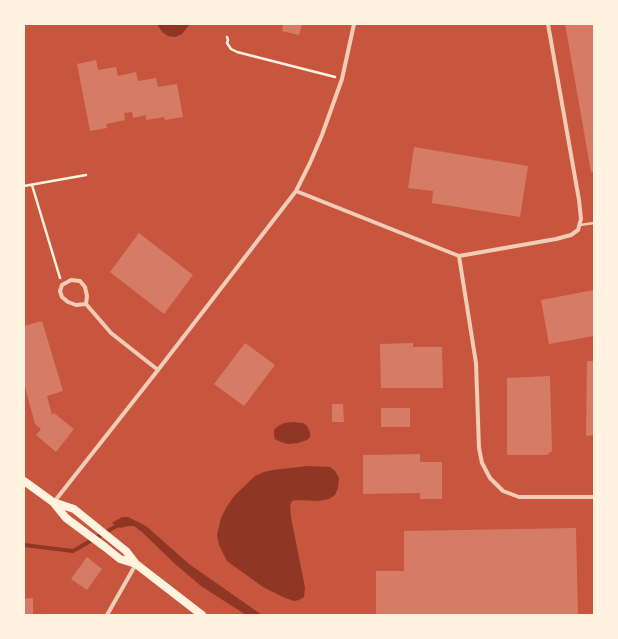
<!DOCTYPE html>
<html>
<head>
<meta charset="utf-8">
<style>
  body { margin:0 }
  #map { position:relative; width:618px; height:639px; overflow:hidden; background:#c8553d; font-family:"Fira Sans Condensed",sans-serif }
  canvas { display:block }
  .frame { position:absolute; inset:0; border:25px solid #fff3e0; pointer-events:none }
</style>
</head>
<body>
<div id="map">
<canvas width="618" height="639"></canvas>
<div class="frame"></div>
</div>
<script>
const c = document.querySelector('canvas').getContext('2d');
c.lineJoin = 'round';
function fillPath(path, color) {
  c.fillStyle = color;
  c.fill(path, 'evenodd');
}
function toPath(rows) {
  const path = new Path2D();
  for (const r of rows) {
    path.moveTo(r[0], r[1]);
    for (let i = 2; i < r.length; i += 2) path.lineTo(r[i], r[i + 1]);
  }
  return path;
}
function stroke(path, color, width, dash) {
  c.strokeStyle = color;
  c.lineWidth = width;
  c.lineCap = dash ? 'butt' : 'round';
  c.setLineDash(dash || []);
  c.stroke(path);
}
fillPath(toPath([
  [157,24,190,24,182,34,175,37,168,36,162,32],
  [293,422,303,423,307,426,310,432,310,437,307,440,298,443,288,444,281,442,275,439,274,435,274,430,278,426,284,423],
  [308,466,330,467,335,471,339,478,338,488,335,495,329,499,319,501,296,500,292,501,290,505,291,517,305,588,304,597,299,600,294,601,283,597,263,587,227,561,219,545,217,535,221,518,226,508,234,496,255,476,264,472,273,470],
  [122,517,128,517,146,526,189,564,262,615,246,615,201,586,174,563,142,532,134,526,128,526,120,528,112,523]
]), '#8f3625');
stroke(toPath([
  [24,545,73,551,120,524]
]), '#8f3625', 4);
fillPath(toPath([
  [283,24,302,24,299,35,282,31],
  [565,24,594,24,594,172,591,172],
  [96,60,98,70,116,67,118,76,136,72,138,81,156,78,158,87,177,84,183,117,165,120,164,117,146,120,146,115,133,118,132,112,124,113,125,120,106,124,107,128,90,131,77,64],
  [414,147,528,166,520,217,432,203,433,191,408,188],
  [139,233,193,275,164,314,110,272],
  [594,290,594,336,549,344,541,300],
  [42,321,63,391,47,396,52,415,54,413,74,429,56,452,36,435,41,429,35,424,24,383,24,326],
  [245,343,275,365,244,406,214,384],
  [413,343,413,347,442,347,443,388,381,388,380,344],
  [587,361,594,361,594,435,586,436],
  [550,376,552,451,547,455,507,455,507,378],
  [332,404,343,404,344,422,332,422],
  [381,408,410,408,410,427,381,427],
  [420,454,420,462,442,462,442,499,420,499,420,493,363,494,363,455],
  [576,528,578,615,376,615,376,571,404,571,404,531],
  [87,557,102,569,87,590,71,579],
  [33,598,33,614,24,614,24,599]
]), '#d67c66');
stroke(toPath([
  [227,37,228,40,227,43,231,49,237,52,335,77],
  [32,185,60,278],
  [24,186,86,175]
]), '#fff3e0', 2.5);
stroke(toPath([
  [580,225,594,223]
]), '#f1ccb7', 2.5);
stroke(toPath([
  [296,191,459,256,556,239,571,235,578,230,581,219,579,200,548,24],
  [459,256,476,363,479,448,482,463,490,478,503,491,519,497,594,497],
  [86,304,76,305,68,302,62,297,60,291,62,285,71,280,80,281,85,287,87,296,86,304,111,333,158,370],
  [54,502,158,370,296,191,310,163,322,135,342,79,354,24],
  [107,615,136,564]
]), '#f1ccb7', 4);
stroke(toPath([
  [24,481,53,502,66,518,105,547,120,559,136,564],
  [53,502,74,509,126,551,136,564,202,615]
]), '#fff3e0', 8);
</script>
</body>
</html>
